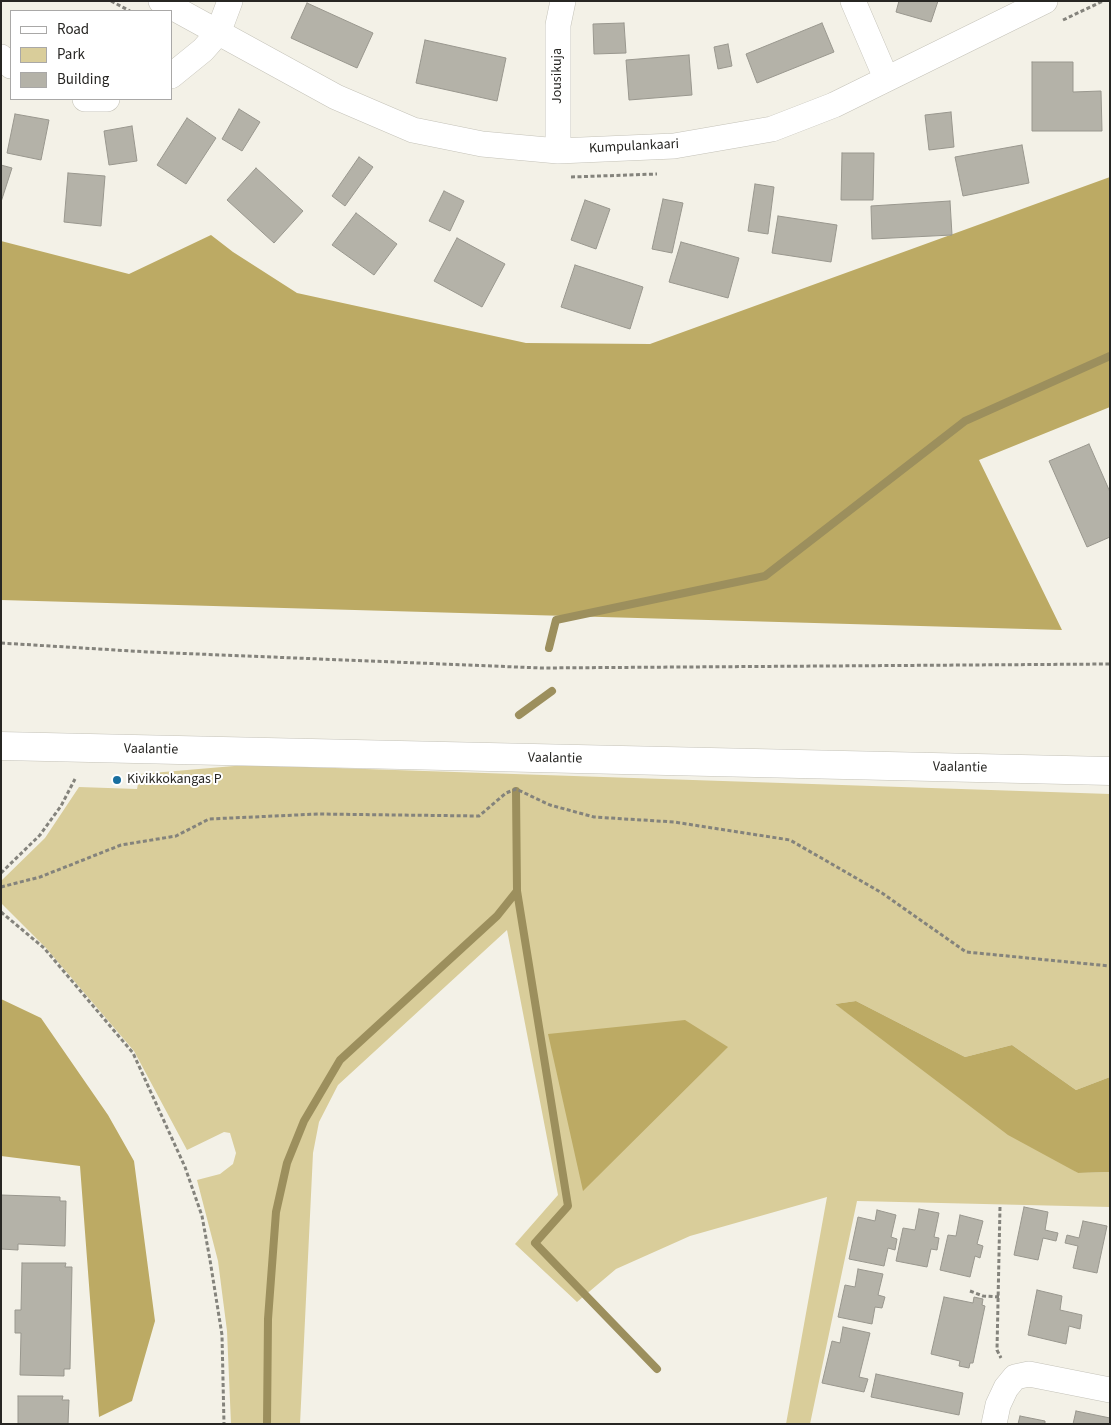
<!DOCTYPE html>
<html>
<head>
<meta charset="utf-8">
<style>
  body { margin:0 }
  #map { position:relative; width:1111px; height:1425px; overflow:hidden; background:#f3f1e7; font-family:"Source Sans 3",sans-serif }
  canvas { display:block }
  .frame { position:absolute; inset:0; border:2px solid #272623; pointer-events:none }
  .legend { position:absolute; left:10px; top:10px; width:162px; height:90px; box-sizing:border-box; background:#fff; border:1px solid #a9a8a7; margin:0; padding:6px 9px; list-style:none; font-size:15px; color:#272623 }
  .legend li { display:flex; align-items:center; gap:10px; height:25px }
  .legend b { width:25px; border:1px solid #a9a8a7 }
</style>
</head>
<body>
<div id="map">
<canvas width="1111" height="1425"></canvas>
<div class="frame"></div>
<ul class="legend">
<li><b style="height:6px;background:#fff"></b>Road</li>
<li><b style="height:14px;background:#d9cd9a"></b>Park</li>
<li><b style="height:14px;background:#b4b2a8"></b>Building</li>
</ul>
</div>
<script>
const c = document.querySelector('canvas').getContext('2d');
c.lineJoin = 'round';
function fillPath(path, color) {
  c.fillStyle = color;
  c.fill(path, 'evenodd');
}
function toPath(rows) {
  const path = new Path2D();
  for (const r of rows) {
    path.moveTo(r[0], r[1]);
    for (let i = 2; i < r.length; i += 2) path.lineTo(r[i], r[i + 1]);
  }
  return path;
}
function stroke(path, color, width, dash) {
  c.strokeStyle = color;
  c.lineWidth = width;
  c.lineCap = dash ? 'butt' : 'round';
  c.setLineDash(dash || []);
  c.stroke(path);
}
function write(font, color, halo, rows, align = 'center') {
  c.font = font + ' "Source Sans 3",sans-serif';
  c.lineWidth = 4;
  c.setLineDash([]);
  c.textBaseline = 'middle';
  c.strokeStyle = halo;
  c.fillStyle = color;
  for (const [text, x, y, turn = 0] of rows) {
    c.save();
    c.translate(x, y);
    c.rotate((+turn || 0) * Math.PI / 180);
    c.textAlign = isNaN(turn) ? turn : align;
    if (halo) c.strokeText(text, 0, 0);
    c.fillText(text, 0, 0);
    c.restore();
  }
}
fillPath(toPath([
  [246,765,1110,794,1110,1077,1076,1090,1012,1045,965,1057,856,1001,835,1004,1078,1173,1110,1172,1110,1207,857,1201,810,1424,786,1424,827,1197,690,1236,616,1269,577,1302,515,1244,558,1195,507,930,338,1085,319,1122,313,1153,300,1424,231,1424,227,1331,218,1261,197,1180,220,1174,233,1164,236,1153,230,1133,224,1132,187,1150,134,1051,46,948,1,903,1,881,45,838,79,787,137,789,140,774]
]), '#d9cd9a');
fillPath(toPath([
  [1110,177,1110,407,979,460,1062,630,1,600,1,241,129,274,211,235,233,252,297,293,526,343,650,344],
  [1,999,41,1018,108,1115,134,1161,155,1321,132,1401,99,1417,80,1166,1,1156],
  [856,1001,965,1057,1012,1045,1076,1090,1110,1077,1110,1172,1078,1173,1008,1135,835,1004],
  [685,1020,728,1047,583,1191,548,1034]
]), '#bcaa64');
stroke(toPath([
  [549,648,556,620,765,576,965,421,1110,356],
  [519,715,552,691],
  [517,891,568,1206,535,1243,657,1369],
  [267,1424,268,1319,276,1212,287,1163,304,1121,340,1060,497,916,517,891,516,791]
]), '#9c8f5d', 8);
const building = toPath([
  [899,1,938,1,931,22,896,12,899,1],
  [307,3,373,33,357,68,291,38,307,3],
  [624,23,626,53,594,54,593,24,624,23],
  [822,23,834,52,757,83,746,54,822,23],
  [425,40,506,58,497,101,416,83,425,40],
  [728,44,732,66,718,69,714,47,728,44],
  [689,55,692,95,629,100,626,60,689,55],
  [1032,62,1073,62,1073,92,1101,91,1102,131,1032,131,1032,62],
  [239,109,260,122,242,151,222,139,239,109],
  [951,112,954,147,929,150,925,115,951,112],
  [15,114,49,120,41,160,7,153,15,114],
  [187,118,216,138,186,184,157,165,187,118],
  [132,126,137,161,109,165,104,131,132,126],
  [1022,145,1029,183,963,196,955,157,1022,145],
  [842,153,874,153,873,200,841,200,842,153],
  [359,157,373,167,345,206,332,196,359,157],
  [1,165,12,168,1,202,1,165],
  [256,168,303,211,274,243,227,200,256,168],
  [68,173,105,176,101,226,64,222,68,173],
  [755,184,774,187,768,234,748,231,755,184],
  [444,191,464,201,450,231,429,221,444,191],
  [663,199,683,203,672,253,652,249,663,199],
  [585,200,610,209,596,249,571,240,585,200],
  [950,201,952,235,872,239,871,206,950,201],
  [356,213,397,244,374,275,332,245,356,213],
  [778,216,837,225,831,262,772,253,778,216],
  [457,238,505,264,482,307,434,281,457,238],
  [681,242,739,258,728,298,669,282,681,242],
  [575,265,643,287,630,329,561,307,575,265],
  [1089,444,1110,492,1110,537,1087,547,1049,461,1089,444],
  [1,1195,60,1197,60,1201,66,1201,65,1246,18,1244,18,1250,1,1249,1,1195],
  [1024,1207,1048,1212,1045,1230,1058,1233,1056,1241,1043,1238,1038,1260,1014,1255,1024,1207],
  [919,1209,939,1213,934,1237,939,1238,937,1250,931,1249,927,1267,896,1261,903,1228,915,1230,919,1209],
  [877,1210,896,1215,891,1237,897,1239,895,1250,888,1248,884,1266,849,1259,858,1217,875,1221,877,1210],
  [960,1215,983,1221,977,1244,983,1246,980,1258,975,1256,970,1277,940,1270,948,1235,956,1236,960,1215],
  [1083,1221,1107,1226,1097,1273,1073,1268,1078,1246,1065,1243,1067,1235,1079,1238,1083,1221],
  [22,1263,66,1263,65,1267,72,1267,70,1369,64,1369,64,1376,20,1375,21,1333,15,1333,15,1310,21,1310,22,1263],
  [858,1269,883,1274,878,1295,885,1297,882,1308,875,1307,872,1324,838,1317,845,1285,855,1287,858,1269],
  [1037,1290,1062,1296,1060,1310,1082,1315,1080,1329,1069,1326,1066,1344,1028,1335,1037,1290],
  [944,1297,973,1303,974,1297,983,1299,982,1305,985,1306,973,1363,970,1363,969,1368,959,1366,960,1361,931,1354,944,1297],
  [843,1327,870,1333,859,1377,868,1379,864,1392,822,1383,832,1341,840,1343,843,1327],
  [876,1374,963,1393,959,1415,871,1397,876,1374],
  [18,1396,63,1396,62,1400,69,1400,68,1424,18,1424,18,1396],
  [1076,1411,1110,1418,1110,1424,1073,1424,1076,1411],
  [1020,1416,1045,1421,1045,1424,1018,1424,1020,1416]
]);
fillPath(building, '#b4b2a8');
stroke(building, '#99978e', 1);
const street = toPath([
  [161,1,336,97,413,130,482,144,558,151,674,146,772,129,834,105,1045,1],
  [853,1,886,78],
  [1,57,11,66],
  [171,76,203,50,218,33,230,1],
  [85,99,107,99],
  [558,151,558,25,563,1],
  [994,1424,998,1405,1006,1388,1015,1377,1029,1374,1110,1390]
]);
const secondary = toPath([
  [1,746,1110,771]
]);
stroke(street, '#c4c2b8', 26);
stroke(secondary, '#c4c2b8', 29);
stroke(toPath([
  [111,1,130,11],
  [1063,20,1103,1],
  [571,177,657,174],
  [1,643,148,652,541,668,1110,664],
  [1,873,40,835,61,806,75,779],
  [1,887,40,877,121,845,176,836,209,819,318,814,479,816,506,793,516,789,550,805,594,817,674,822,790,840,882,893,966,952,1110,966],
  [1,912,44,948,133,1053,185,1167,202,1216,210,1260,222,1335,224,1424],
  [1000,1207,997,1350,1001,1358],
  [970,1291,983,1296,999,1297]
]), '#84837c', 3, [4, 2.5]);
stroke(street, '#fff', 25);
stroke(secondary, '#fff', 28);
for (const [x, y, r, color] of [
  [117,780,5,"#196f9f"]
]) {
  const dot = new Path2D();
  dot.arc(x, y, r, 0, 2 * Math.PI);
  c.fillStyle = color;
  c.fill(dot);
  stroke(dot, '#fff', 2);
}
write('14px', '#272623', '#fff', [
  ["Jousikuja",558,76,-90],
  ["Kumpulankaari",634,147,-3],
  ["Vaalantie",151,750,1],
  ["Vaalantie",555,759,1],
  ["Vaalantie",960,768,1]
]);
write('14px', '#272623', '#fff', [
  ["Kivikkokangas P",127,780]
], 'left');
</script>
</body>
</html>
